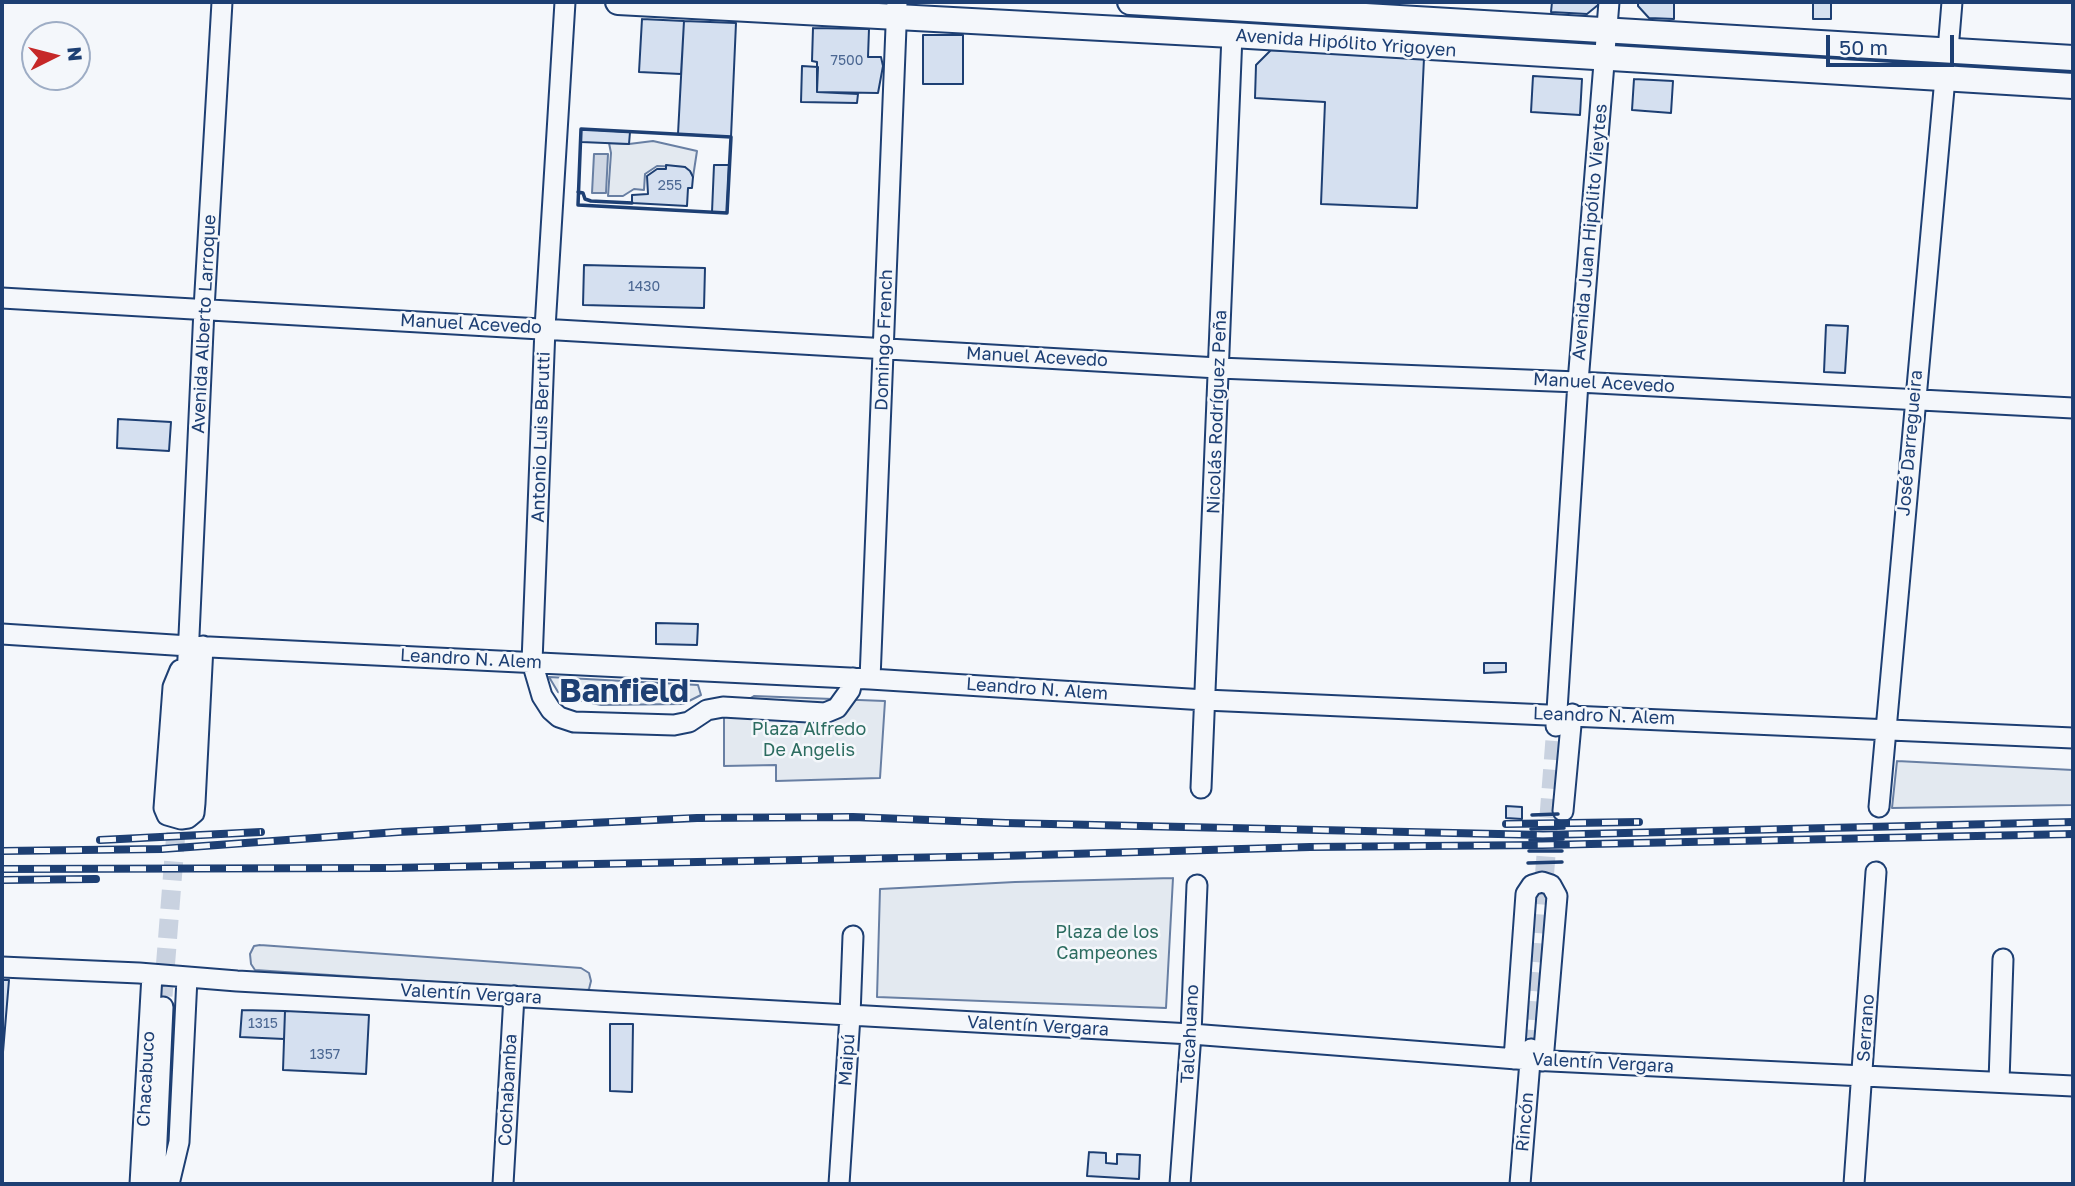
<!DOCTYPE html>
<html>
<head>
<meta charset="utf-8">
<style>
  body { margin:0 }
  #map { position:relative; width:2075px; height:1186px; overflow:hidden; background:#f4f7fb; font-family:"Golos Text",sans-serif }
  canvas { display:block }
  .frame { position:absolute; inset:0; border:4px solid #1d3f73; pointer-events:none }
  .north { position:absolute; left:21px; top:21px; width:70px; height:70px; box-sizing:border-box; background:#f4f7fb; border:2px solid #9eadc5; border-radius:50%; rotate:84deg; font-size:19px; font-weight:700; line-height:28px; text-align:center; color:#1d3f73 }
  .north::after { content:''; display:block; margin:auto; width:24px; height:32px; background:#c62828; clip-path:polygon(50% 0,100% 100%,50% 72%,0 100%) }
  .scale { position:absolute; left:1826px; top:35px; width:128px; height:32px; box-sizing:border-box; border:4px solid #1d3f73; border-top:0; padding-left:9px; font-size:21px; line-height:24px; white-space:nowrap; color:#1d3f73; -webkit-text-stroke:5px #f4f7fb; paint-order:stroke }
</style>
</head>
<body>
<div id="map">
<canvas width="2075" height="1186"></canvas>
<div class="frame"></div>
<div class="north">N</div>
<div class="scale">50 m</div>
</div>
<script>
const c = document.querySelector('canvas').getContext('2d');
c.lineJoin = 'round';
function fillPath(path, color) {
  c.fillStyle = color;
  c.fill(path, 'evenodd');
}
function toPath(rows) {
  const path = new Path2D();
  for (const r of rows) {
    path.moveTo(r[0], r[1]);
    for (let i = 2; i < r.length; i += 2) path.lineTo(r[i], r[i + 1]);
  }
  return path;
}
function stroke(path, color, width, dash) {
  c.strokeStyle = color;
  c.lineWidth = width;
  c.lineCap = dash ? 'butt' : 'round';
  c.setLineDash(dash || []);
  c.stroke(path);
}
function write(font, color, halo, rows, align = 'center') {
  c.font = font + ' "Golos Text",sans-serif';
  c.lineWidth = 5;
  c.setLineDash([]);
  c.textBaseline = 'middle';
  c.strokeStyle = halo;
  c.fillStyle = color;
  for (const [text, x, y, turn = 0] of rows) {
    c.save();
    c.translate(x, y);
    c.rotate((+turn || 0) * Math.PI / 180);
    c.textAlign = isNaN(turn) ? turn : align;
    if (halo) c.strokeText(text, 0, 0);
    c.fillText(text, 0, 0);
    c.restore();
  }
}
const green = toPath([
  [653,141,697,151,693,177,685,167,657,166,645,174,644,190,634,189,623,196,608,196,611,153,609,143,629,144,653,141],
  [549,677,698,685,701,695,683,704,601,705,583,701,558,692,549,677],
  [754,696,885,701,880,778,776,781,776,765,724,766,724,713,754,696],
  [1897,761,2073,770,2073,805,1892,808,1897,761],
  [1173,878,1166,1008,877,997,880,889,1015,882,1173,878],
  [260,945,581,968,589,973,591,981,589,989,584,992,255,970,251,964,250,954,254,946,260,945]
]);
fillPath(green, '#e3e9f0');
stroke(green, '#687fa3', 2);
const water = toPath([
  [594,154,608,154,606,193,592,193,594,154]
]);
fillPath(water, '#cfd7e4');
stroke(water, '#687fa3', 2);
const building = toPath([
  [1552,2,1598,2,1598,5,1587,14,1551,12,1552,2],
  [1638,2,1674,2,1674,19,1649,18,1638,6,1638,2],
  [1813,2,1831,2,1831,19,1813,19,1813,2],
  [642,19,684,21,681,74,639,72,642,19],
  [684,21,736,23,731,137,678,134,684,21],
  [813,28,869,29,868,57,881,57,883,66,878,93,817,92,817,62,812,61,813,28],
  [923,35,963,35,963,84,923,84,923,35],
  [1271,50,1424,58,1417,208,1321,204,1325,102,1255,98,1256,65,1271,50],
  [802,66,818,67,817,92,858,94,857,103,801,102,802,66],
  [1533,76,1582,79,1580,115,1531,112,1533,76],
  [1634,79,1673,81,1671,113,1632,110,1634,79],
  [581,129,630,132,629,144,581,142,581,129],
  [666,165,685,167,690,171,693,177,692,188,688,188,687,206,632,203,632,195,648,194,647,176,657,169,666,169,666,165],
  [714,165,729,165,727,213,712,212,714,165],
  [584,265,705,268,704,308,583,305,584,265],
  [1826,325,1848,326,1845,373,1824,372,1826,325],
  [118,419,171,422,169,451,117,448,118,419],
  [656,623,698,624,697,645,656,644,656,623],
  [1484,663,1506,663,1506,672,1484,673,1484,663],
  [1506,806,1522,807,1522,819,1506,818,1506,806],
  [2,980,9,980,3,1052,2,1052,2,980],
  [242,1010,285,1011,284,1039,240,1037,242,1010],
  [285,1011,369,1015,366,1074,283,1070,285,1011],
  [610,1024,633,1024,632,1092,610,1091,610,1024],
  [1089,1152,1106,1153,1106,1163,1117,1164,1117,1154,1140,1155,1139,1179,1087,1176,1089,1152]
]);
fillPath(building, '#d5e0f0');
stroke(building, '#1d3f73', 2);
stroke(toPath([
  [163,996,178,806],
  [1531,1049,1556,726]
]), '#c9d2e0', 19, [19, 10]);
const minor = toPath([
  [565,2,545,328,532,662,542,696,551,710,559,717,574,722,674,725,689,722,707,710,723,707,825,713,837,708,850,690,853,678],
  [1948,50,1952,2],
  [2,298,1218,368,1578,382,2073,408],
  [2,634,189,646,870,679,1205,700,2073,738],
  [180,670,173,687,164,808,167,815,181,819,188,818,194,813,195,803,203,646],
  [870,679,897,2],
  [1556,726,1578,382,1609,2],
  [1201,788,1232,35],
  [178,806,187,679,204,309,222,2],
  [1879,807,1945,78],
  [1563,811,1572,714],
  [2,967,139,973,237,981,1191,1034,1530,1060,2073,1086],
  [1514,1059,1526,894,1532,885,1542,882,1551,885,1557,896,1543,1061],
  [1999,1082,2003,959],
  [140,1184,152,975],
  [155,1184,163,1007],
  [169,1184,179,1142,187,978],
  [503,1184,514,996],
  [839,1184,850,1016,853,936],
  [1180,1184,1191,1034,1197,885],
  [1520,1184,1531,1049],
  [1854,1184,1876,872]
]);
const major = toPath([
  [618,2,1232,35,2073,86],
  [1130,2,2073,58]
]);
stroke(minor, '#1d3f73', 23);
stroke(major, '#1d3f73', 28);
stroke(minor, '#f4f7fb', 19);
stroke(major, '#f4f7fb', 24);
const rail = toPath([
  [1506,824,1639,822],
  [100,840,261,832],
  [2,851,162,849,398,832,697,818,853,817,1006,823,1543,835,2073,822],
  [2,869,392,868,1002,856,1310,847,1542,845,2073,834],
  [2,880,96,879]
]);
stroke(rail, '#1d3f73', 8);
stroke(rail, '#f4f7fb', 5, [16]);
stroke(toPath([
  [581,129,731,137,727,213,578,205,581,129],
  [578,192,583,193,585,199,591,201,632,203],
  [1532,815,1558,814],
  [1531,829,1564,828],
  [1530,840,1563,839],
  [1529,851,1562,851],
  [1528,863,1562,862]
]), '#1d3f73', 3.5);
write('14px', '#4b6792', null, [
  ["7500",847,61],
  ["255",670,186],
  ["1430",644,287],
  ["1315",263,1024],
  ["1357",325,1055]
]);
write('18px', '#1d3f73', '#f4f7fb', [
  ["Avenida Hipólito Yrigoyen",1346,43,4],
  ["Avenida Juan Hipólito Vieytes",1590,232,-85],
  ["Avenida Alberto Larroque",204,324,-87],
  ["Manuel Acevedo",471,324,3],
  ["Domingo French",884,340,-88],
  ["Manuel Acevedo",1037,357,3],
  ["Manuel Acevedo",1604,383,3],
  ["Nicolás Rodríguez Peña",1217,412,-88],
  ["Antonio Luis Berutti",541,437,-88],
  ["José Darregueira",1910,443,-85],
  ["Leandro N. Alem",471,659,3],
  ["Leandro N. Alem",1037,689,4],
  ["Leandro N. Alem",1604,716,2],
  ["Valentín Vergara",471,994,3],
  ["Valentín Vergara",1038,1026,3],
  ["Serrano",1866,1028,-86],
  ["Talcahuano",1190,1034,-87],
  ["Maipú",847,1060,-86],
  ["Valentín Vergara",1603,1063,3],
  ["Chacabuco",146,1079,-87],
  ["Cochabamba",508,1090,-87],
  ["Rincón",1525,1122,-85]
]);
write('18px', '#2c6c60', '#f4f7fb', [
  ["Plaza Alfredo",809,729],
  ["De Angelis",809,750],
  ["Plaza de los",1107,932],
  ["Campeones",1107,953]
]);
write('bold 32px', '#1d3f73', '#f4f7fb', [
  ["Banfield",624,692]
]);
</script>
</body>
</html>
